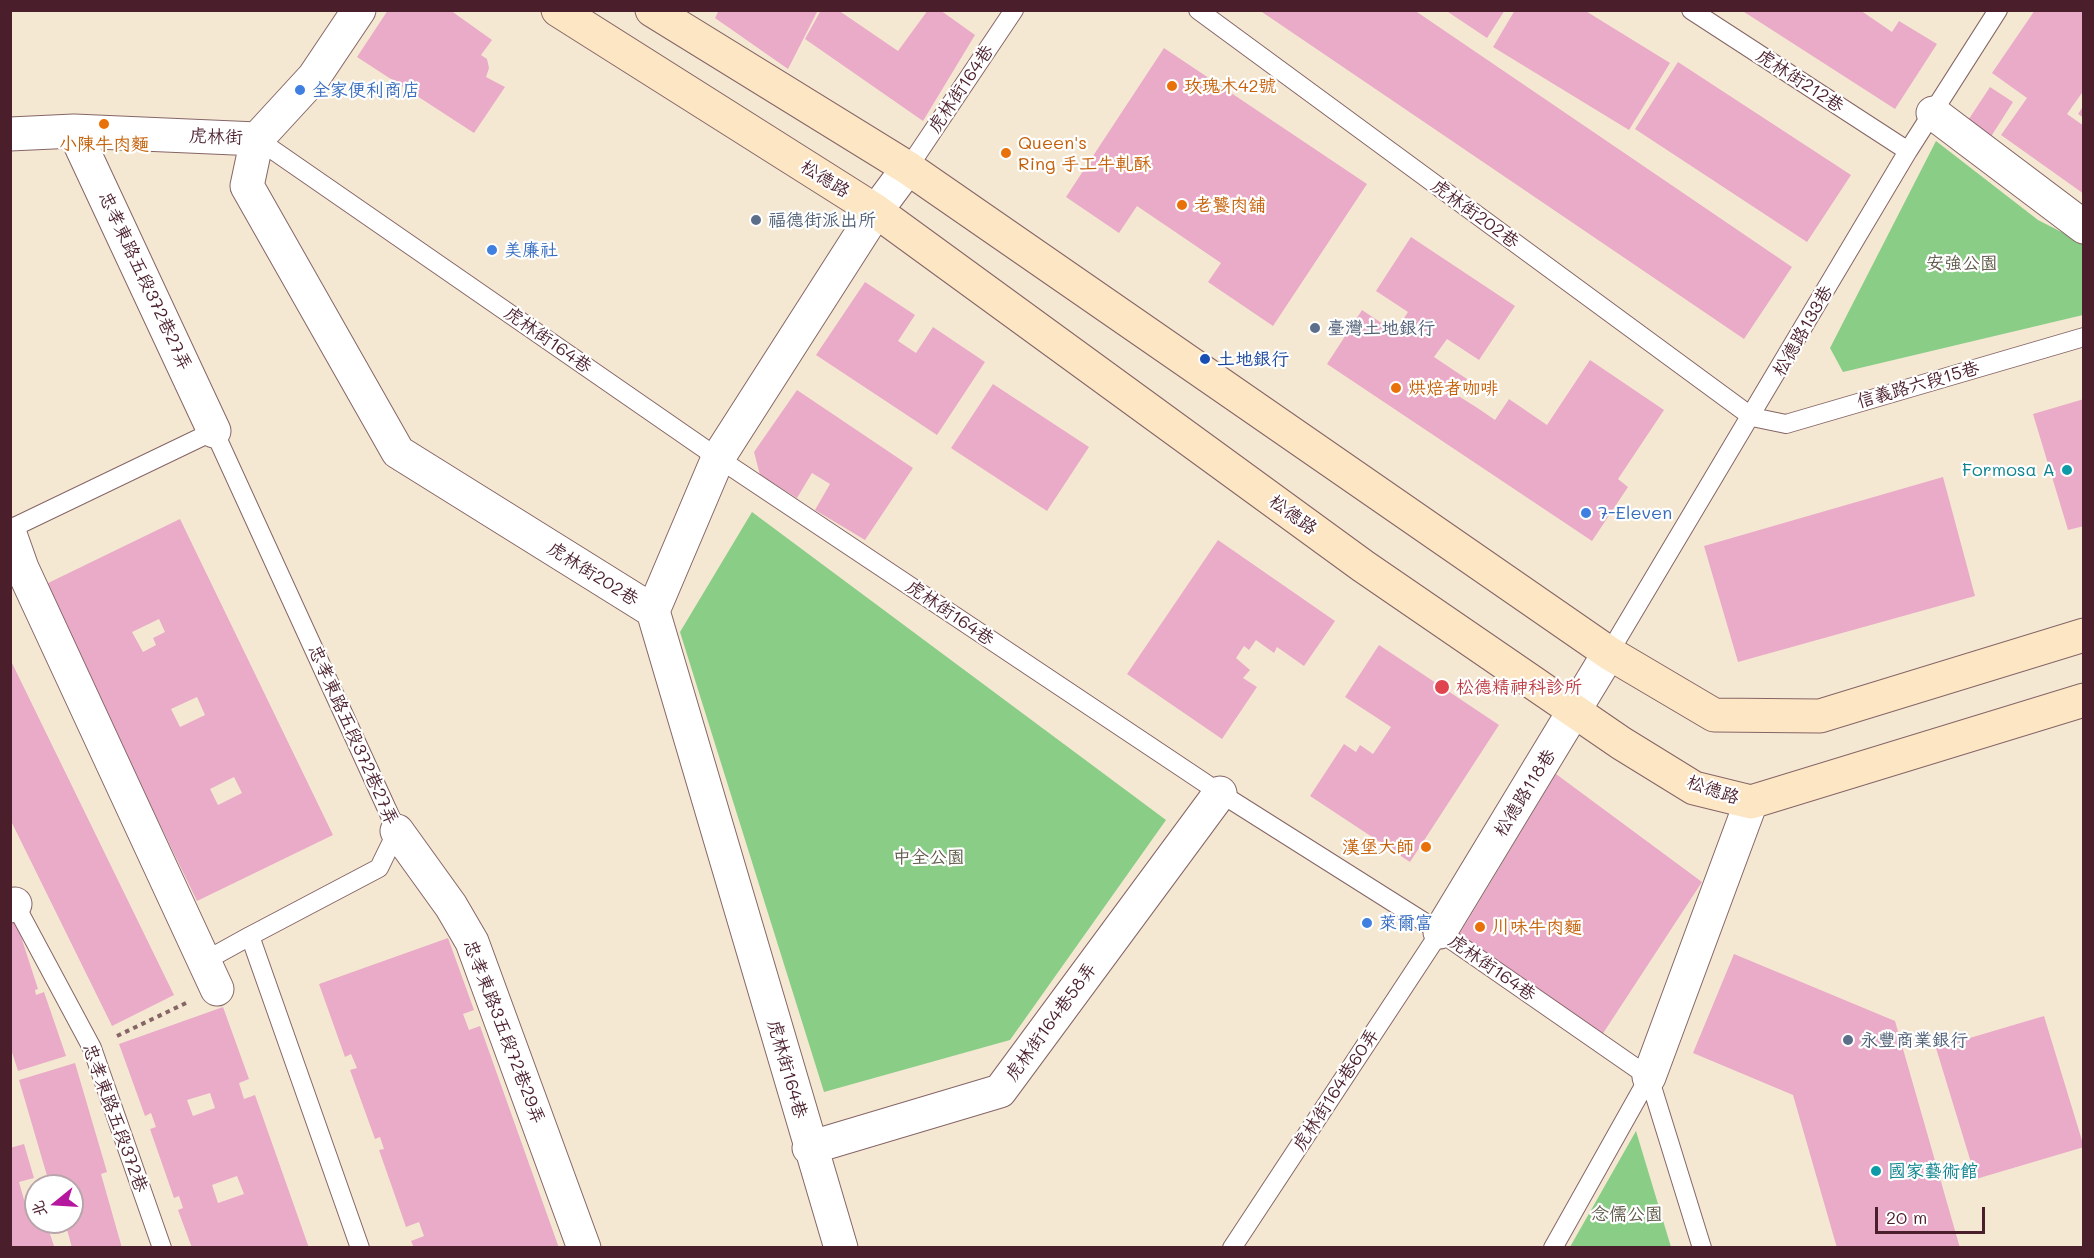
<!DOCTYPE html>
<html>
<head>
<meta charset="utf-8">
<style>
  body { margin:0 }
  #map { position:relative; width:2094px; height:1258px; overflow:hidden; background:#f5e8d3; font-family:Mali,"LXGW WenKai TC",sans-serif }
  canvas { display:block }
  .frame { position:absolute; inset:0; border:12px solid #4a1f2b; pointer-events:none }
  .north { position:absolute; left:24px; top:1174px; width:60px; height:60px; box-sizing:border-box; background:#fff; border:2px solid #b7a5aa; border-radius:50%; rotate:252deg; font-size:16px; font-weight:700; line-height:24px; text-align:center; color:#4a1f2b }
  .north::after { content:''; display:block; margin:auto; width:21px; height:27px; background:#b5179e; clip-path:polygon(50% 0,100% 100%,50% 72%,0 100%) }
  .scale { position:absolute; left:1875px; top:1207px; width:110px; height:27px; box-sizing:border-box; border:3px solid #4a1f2b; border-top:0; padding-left:8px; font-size:18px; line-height:21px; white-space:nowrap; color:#4a1f2b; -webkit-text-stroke:4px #fff; paint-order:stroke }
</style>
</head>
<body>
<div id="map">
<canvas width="2094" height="1258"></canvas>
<div class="frame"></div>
<div class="north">北</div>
<div class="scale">20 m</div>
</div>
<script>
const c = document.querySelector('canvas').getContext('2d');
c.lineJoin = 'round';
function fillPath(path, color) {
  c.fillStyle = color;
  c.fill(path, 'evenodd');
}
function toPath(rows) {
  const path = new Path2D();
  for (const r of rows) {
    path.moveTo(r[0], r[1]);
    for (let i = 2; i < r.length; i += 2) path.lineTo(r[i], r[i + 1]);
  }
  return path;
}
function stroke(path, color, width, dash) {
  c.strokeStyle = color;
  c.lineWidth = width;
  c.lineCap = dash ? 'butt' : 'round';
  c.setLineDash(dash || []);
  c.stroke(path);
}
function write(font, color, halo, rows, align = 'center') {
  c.font = font + ' Mali,"LXGW WenKai TC",sans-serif';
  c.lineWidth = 4.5;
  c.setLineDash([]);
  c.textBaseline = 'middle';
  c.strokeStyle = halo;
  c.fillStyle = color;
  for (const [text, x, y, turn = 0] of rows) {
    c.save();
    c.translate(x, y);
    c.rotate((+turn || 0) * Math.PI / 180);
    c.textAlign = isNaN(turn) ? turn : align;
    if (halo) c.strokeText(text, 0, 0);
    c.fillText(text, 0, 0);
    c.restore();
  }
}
fillPath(toPath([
  [1936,141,2038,220,2083,243,2083,315,1843,372,1830,348],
  [752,512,1166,820,1010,1040,824,1092,680,632],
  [1636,1131,1671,1247,1570,1247]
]), '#89cd86');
fillPath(toPath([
  [388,10,450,10,492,40,481,55,487,59,489,68,486,77,505,87,474,133,357,57],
  [719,10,818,10,788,69,715,18],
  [821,10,838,10,898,51,928,10,940,10,975,35,923,121,805,39],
  [1259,10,1414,10,1792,267,1744,339],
  [1445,10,1505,10,1487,38],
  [1515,10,1584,10,1670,63,1629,130,1493,47],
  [1741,10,1860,10,1892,32,1899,21,1937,44,1895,109],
  [2035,10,2084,10,2084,90,2067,114,2084,126,2084,194,2001,135,2027,98,1992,73],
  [1164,48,1367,184,1273,326,1208,282,1221,263,1137,206,1119,233,1066,197],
  [1678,62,1851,175,1807,242,1635,129],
  [1990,87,2013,102,1985,146,1961,131],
  [2084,105,2084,118,2078,114],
  [1411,237,1515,306,1479,360,1447,339,1434,357,1467,379,1457,395,1479,409,1495,420,1509,399,1547,425,1590,360,1664,410,1618,479,1628,487,1592,541,1327,364,1362,310,1395,332,1408,312,1376,291],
  [865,282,915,315,898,341,916,353,933,327,985,362,937,435,816,355],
  [993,384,1089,447,1047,511,951,448],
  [797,390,913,468,865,540,815,510,830,484,812,473,797,498,760,475,754,452],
  [2084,399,2084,526,2068,530,2033,414],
  [1943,477,1975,596,1738,662,1704,546],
  [180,519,333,835,197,901,44,585],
  [159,619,165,632,153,638,156,645,143,652,132,632],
  [197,697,205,715,180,727,171,709],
  [234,777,242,793,218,805,210,789],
  [1218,540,1335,621,1304,666,1277,647,1274,653,1256,640,1249,650,1244,646,1236,658,1250,670,1243,678,1257,687,1222,739,1127,674],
  [1379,645,1499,725,1410,862,1310,796,1344,744,1356,752,1360,745,1373,754,1391,727,1345,697],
  [10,659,174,995,112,1026,10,819],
  [1556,774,1702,882,1600,1038,1457,938],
  [16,921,38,989,35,990,36,995,44,992,66,1056,18,1071,10,1046,10,923],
  [448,938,474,1010,463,1014,469,1030,480,1026,559,1248,414,1248,411,1241,424,1236,419,1222,406,1227,379,1150,384,1149,380,1137,375,1139,350,1070,357,1068,351,1054,345,1057,319,984],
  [1734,954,1895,1021,1960,1248,1837,1248,1793,1095,1693,1053],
  [223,1007,249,1079,239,1083,244,1099,255,1095,309,1248,192,1248,178,1210,183,1208,179,1196,174,1198,150,1129,156,1127,151,1113,145,1116,119,1044],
  [210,1093,215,1108,193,1116,187,1100],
  [237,1176,244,1194,218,1203,212,1185],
  [2044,1016,2084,1147,1976,1179,1936,1048],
  [75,1063,107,1172,101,1174,122,1248,72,1248,65,1222,72,1222,72,1186,50,1186,19,1080],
  [24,1144,34,1178,19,1182,29,1217,36,1214,36,1222,46,1222,54,1246,48,1248,10,1248,10,1148]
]), '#e9abc8');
const lane = toPath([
  [1198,10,1752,417,1786,424,2084,337],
  [1691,10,1908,151],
  [257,139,718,458,1220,793,1440,932,1649,1077],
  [908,168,1014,10],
  [10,529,214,431,397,831,379,868,250,936,360,1248],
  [1609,653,1908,151,1998,10],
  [11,897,92,1048,162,1248],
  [203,962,250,936],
  [1649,1077,1702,1248],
  [1232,1248,1440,932],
  [1553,1248,1649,1077]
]);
const street = toPath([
  [1933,113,2084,227],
  [74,131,214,431],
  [10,134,74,131,257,139,314,77,359,10],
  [257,139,247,186,398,452,653,611],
  [10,534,22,568,217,989],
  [653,611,841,1248],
  [653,611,718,458,876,211,908,168],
  [397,831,451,906,472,942,584,1248],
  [10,906,15,904],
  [1440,932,1609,653],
  [1649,1077,1751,802],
  [809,1148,1000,1091,1220,793]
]);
const secondary = toPath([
  [558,10,876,211,1363,566,1621,743,1694,788,1751,802,2084,700],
  [652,10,908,168,1609,653,1714,715,1820,716,2084,635]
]);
stroke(lane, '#866566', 20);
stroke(street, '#866566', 35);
stroke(secondary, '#866566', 35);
stroke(toPath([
  [117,1036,186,1003]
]), '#866566', 4, [4.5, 4.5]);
stroke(lane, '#fff', 18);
stroke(street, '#fff', 33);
stroke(secondary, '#fce6c4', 33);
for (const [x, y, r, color] of [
  [1172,86,6,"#e8710a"],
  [300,90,6,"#3f7fe0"],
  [104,124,6,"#e8710a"],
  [1006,153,6,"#e8710a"],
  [1182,205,6,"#e8710a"],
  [756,220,6,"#5c6f8a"],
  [492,250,6,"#3f7fe0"],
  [1315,328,6,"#5c6f8a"],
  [1205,359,6,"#1a4fb4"],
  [1396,388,6,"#e8710a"],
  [2067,470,6,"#0f9aa8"],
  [1586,513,6,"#3f7fe0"],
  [1442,687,8,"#e0444e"],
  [1426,847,6,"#e8710a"],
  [1367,923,6,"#3f7fe0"],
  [1480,927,6,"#e8710a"],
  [1848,1040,6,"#5c6f8a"],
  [1876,1171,6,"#0f9aa8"]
]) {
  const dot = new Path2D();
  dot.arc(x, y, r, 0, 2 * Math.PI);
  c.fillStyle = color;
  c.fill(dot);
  stroke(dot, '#fff', 2);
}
write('18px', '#4a1f2b', '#fff', [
  ["虎林街212巷",1800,81,33],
  ["虎林街164巷",961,89,-56],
  ["虎林街",216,137,2],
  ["松德路",825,179,32],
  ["虎林街202巷",1475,214,36],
  ["忠孝東路五段372巷27弄",145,281,65],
  ["松德路133巷",1803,331,-60],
  ["虎林街164巷",548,340,35],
  ["信義路六段15巷",1918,385,-16],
  ["松德路",1293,515,36],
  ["虎林街202巷",593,574,32],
  ["虎林街164巷",950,613,34],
  ["忠孝東路五段372巷27弄",353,735,66],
  ["松德路",1713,790,19],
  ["松德路118巷",1525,793,-58],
  ["虎林街164巷",1492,968,35],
  ["虎林街164巷58弄",1051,1022,-54],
  ["忠孝東路3五段72巷29弄",504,1032,69],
  ["虎林街164巷",787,1069,74],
  ["虎林街164巷60弄",1336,1090,-57],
  ["忠孝東路五段372巷",115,1118,70]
]);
write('18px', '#c56008', '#fff', [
  ["玫瑰木42號",1184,86],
  ["Queen's",1018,143],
  ["Ring 手工牛軋酥",1018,164],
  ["小陳牛肉麵",104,144,"center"],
  ["老饕肉舖",1194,205],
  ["烘焙者咖啡",1408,388],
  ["漢堡大師",1414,847,"right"],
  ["川味牛肉麵",1492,927]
], 'left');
write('18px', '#366cbe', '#fff', [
  ["全家便利商店",312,90],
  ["美廉社",504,250],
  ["7-Eleven",1598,513],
  ["萊爾富",1379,923]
], 'left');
write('18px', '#4e5e75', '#fff', [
  ["福德街派出所",768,220],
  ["臺灣土地銀行",1327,328],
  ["永豐商業銀行",1860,1040]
], 'left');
write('18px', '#605c4b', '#fff', [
  ["安強公園",1962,263],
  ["中全公園",929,857],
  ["念儒公園",1627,1214]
]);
write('18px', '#164399', '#fff', [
  ["土地銀行",1217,359]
], 'left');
write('18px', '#0d838f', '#fff', [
  ["Formosa A",2055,470],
  ["國家藝術館",1888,1171,"left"]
], 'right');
write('18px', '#be3a42', '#fff', [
  ["松德精神科診所",1456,687]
], 'left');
</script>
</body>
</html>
